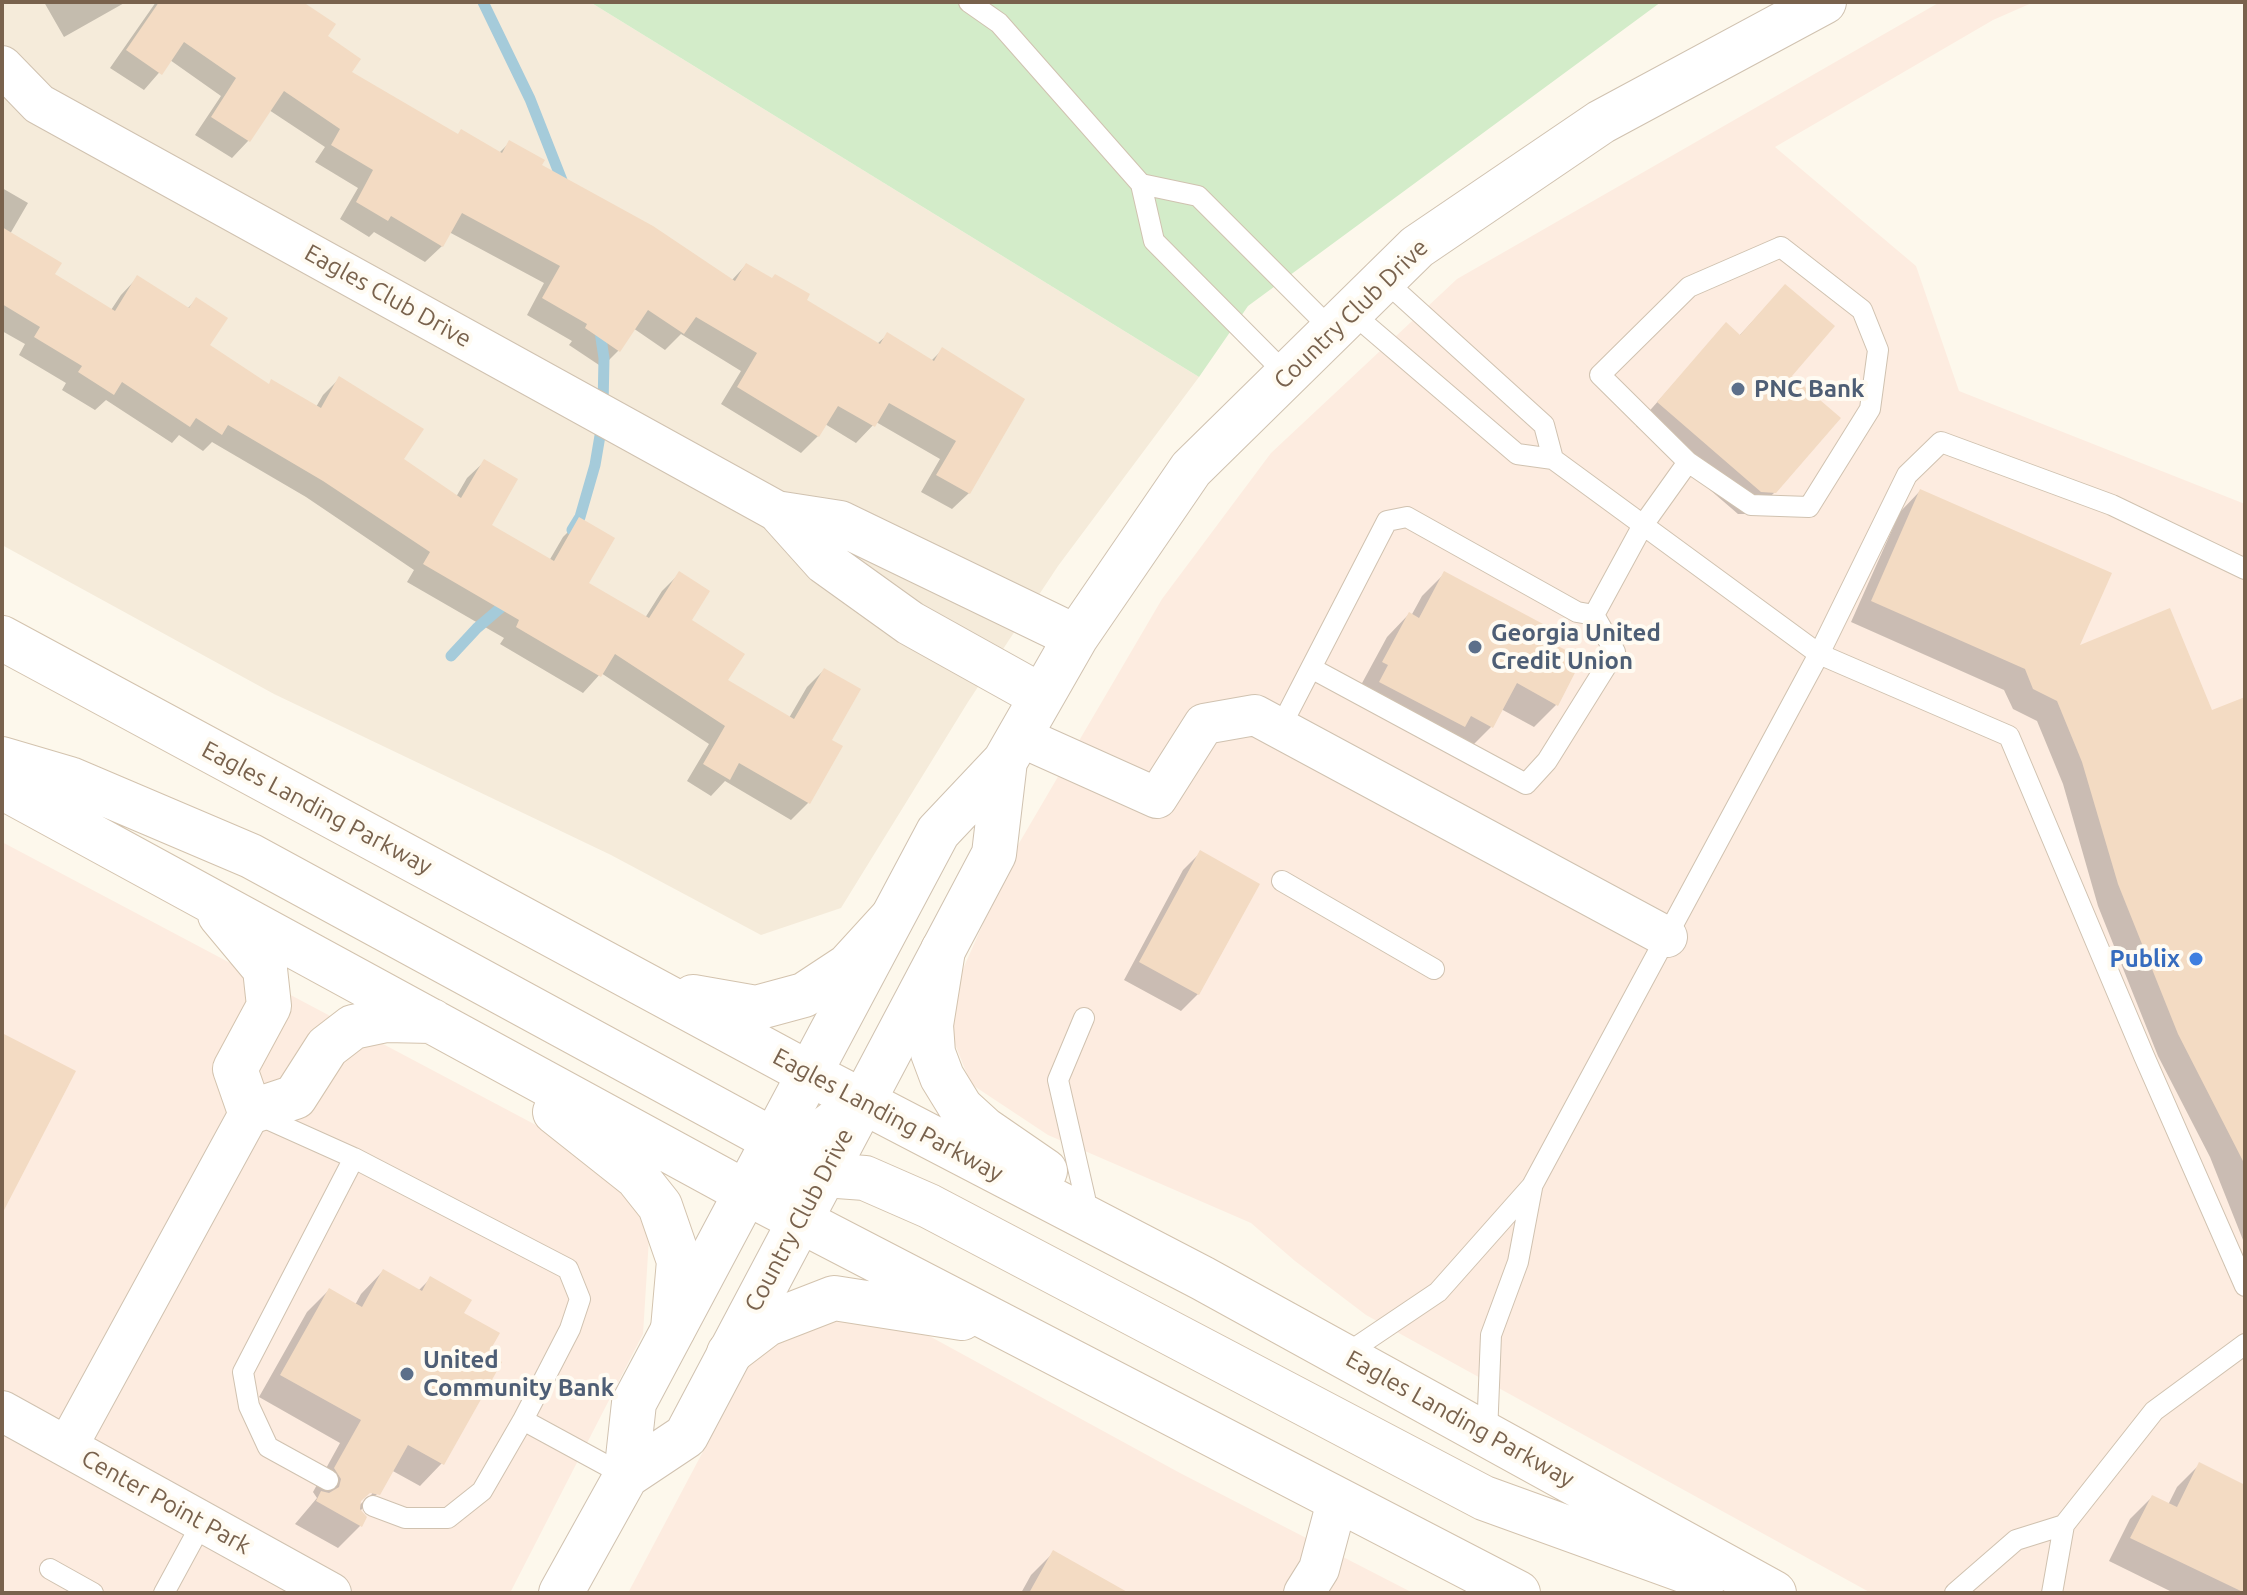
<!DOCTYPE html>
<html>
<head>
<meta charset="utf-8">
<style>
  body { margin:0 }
  #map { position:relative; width:2247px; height:1595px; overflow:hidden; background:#fdf8ec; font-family:Ubuntu,sans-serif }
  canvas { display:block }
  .frame { position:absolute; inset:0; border:4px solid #79624d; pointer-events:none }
</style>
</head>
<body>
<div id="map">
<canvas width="2247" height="1595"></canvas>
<div class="frame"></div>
</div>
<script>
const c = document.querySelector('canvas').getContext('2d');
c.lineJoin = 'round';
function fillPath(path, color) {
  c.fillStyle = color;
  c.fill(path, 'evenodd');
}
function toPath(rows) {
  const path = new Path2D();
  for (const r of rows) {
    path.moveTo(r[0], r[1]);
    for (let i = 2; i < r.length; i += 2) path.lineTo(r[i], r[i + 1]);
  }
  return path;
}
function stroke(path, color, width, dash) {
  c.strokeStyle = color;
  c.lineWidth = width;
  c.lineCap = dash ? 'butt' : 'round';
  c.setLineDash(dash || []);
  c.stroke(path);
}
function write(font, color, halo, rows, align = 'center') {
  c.font = font + ' Ubuntu,sans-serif';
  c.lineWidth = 8;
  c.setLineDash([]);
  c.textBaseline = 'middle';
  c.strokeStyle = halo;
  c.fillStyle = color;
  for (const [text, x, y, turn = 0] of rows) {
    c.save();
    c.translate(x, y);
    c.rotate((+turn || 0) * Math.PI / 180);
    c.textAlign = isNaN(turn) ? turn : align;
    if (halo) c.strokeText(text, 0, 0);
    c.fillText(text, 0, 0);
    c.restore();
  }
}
fillPath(toPath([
  [2,2,590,2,1199,377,1058,566,968,702,841,908,761,935,611,855,274,694,2,545]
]), '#f5ebda');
fillPath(toPath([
  [1940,2,2034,2,1993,20,1775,147,1916,266,1959,391,2245,504,2245,1593,1871,1593,1366,1315,1295,1261,1251,1223,1048,1135,971,1084,943,1014,1018,845,1162,599,1271,453,1457,279],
  [2,842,600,1159,650,1222,643,1334,510,1593,2,1593],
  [867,1302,1180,1473,1413,1593,628,1593,760,1344]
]), '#fdece0');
fillPath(toPath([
  [590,2,1661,2,1248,306,1199,377]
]), '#d3ecc9');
fillPath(toPath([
  [44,2,126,2,64,37],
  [156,2,274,2,325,37,350,73,457,136,499,153,510,142,539,166,731,281,746,265,877,344,887,335,931,361,942,350,969,493,952,509,921,492,940,459,876,422,856,443,825,424,818,436,801,453,721,404,741,371,681,334,665,350,633,328,619,350,602,367,569,345,572,341,527,315,544,283,449,232,442,246,425,262,374,232,369,237,340,219,358,188,315,162,325,147,269,110,248,141,232,158,195,135,221,96,170,60,144,90,110,68],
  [2,188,28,203,10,234,53,275,111,310,121,295,137,278,187,309,196,300,208,346,268,386,316,407,323,395,340,378,401,460,456,497,467,478,484,462,489,525,549,561,563,537,580,520,586,584,645,618,662,591,679,574,689,621,725,681,789,718,807,687,824,670,829,740,841,747,808,803,791,820,725,781,711,796,687,781,709,744,601,673,583,693,500,644,504,638,407,582,414,570,306,497,212,442,203,451,179,435,172,443,106,400,95,410,62,390,66,383,19,355,25,344,2,331],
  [1785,286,1790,376,1775,492,1752,514,1738,514,1636,426,1726,325,1739,336],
  [1920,491,2077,648,2211,712,2245,699,2245,1245,2210,1157,2158,1056,2098,906,2063,784,2037,721,2013,709,2004,690,1851,622,1900,512],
  [1444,574,1535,636,1556,705,1534,727,1501,709,1491,727,1469,749,1361,685,1387,637,1409,614,1411,616,1422,596],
  [1200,853,1198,994,1181,1011,1124,980,1183,870],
  [383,1271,418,1291,430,1279,461,1314,485,1355,442,1463,420,1486,391,1470,378,1493,360,1511,360,1526,338,1548,295,1524,317,1498,313,1492,340,1443,259,1397,307,1312,329,1290,355,1305,361,1294],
  [372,1489,372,1494,355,1509,352,1506],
  [2199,1465,2245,1487,2245,1593,2174,1593,2109,1561,2130,1519,2152,1497,2168,1505,2177,1487],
  [1053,1553,1125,1593,1021,1593,1031,1575]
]), '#0003');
stroke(toPath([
  [483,2,530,99,565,188],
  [599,325,604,358,603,407],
  [572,530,580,517,595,465,602,424],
  [451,656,477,628,511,599]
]), '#a5cbda', 11);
fillPath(toPath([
  [159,2,303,2,336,24,328,36,361,59,352,72,458,134,461,129,502,153,509,140,545,160,542,165,653,226,735,281,746,263,772,278,775,274,810,294,807,300,880,344,887,332,934,361,942,347,1025,399,970,494,936,475,956,441,889,403,875,427,838,406,819,437,737,387,757,353,696,317,684,334,648,310,620,352,585,328,587,324,542,298,560,266,462,213,443,247,391,216,388,221,356,202,373,170,331,145,340,129,284,91,250,142,211,117,236,78,184,42,162,75,126,50],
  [2,227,62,263,55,274,115,311,137,275,189,308,196,297,228,318,210,345,269,384,271,379,321,408,339,376,424,429,404,459,461,498,484,459,518,479,492,525,554,561,579,517,615,538,589,583,649,618,679,571,710,591,692,620,745,654,728,680,794,719,824,668,861,689,832,740,843,746,810,804,739,763,730,780,703,764,725,726,615,654,601,677,516,627,519,620,423,564,430,552,323,481,228,425,222,435,196,418,190,427,122,382,114,395,78,372,82,366,34,337,40,327,2,304],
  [1785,284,1835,326,1792,376,1841,418,1776,493,1761,492,1657,402,1726,322,1740,335],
  [1920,489,2112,573,2080,645,2170,608,2212,710,2245,697,2245,1165,2178,1034,2118,884,2082,762,2057,701,2033,689,2025,669,1871,601],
  [1444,571,1543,624,1538,635,1582,659,1558,706,1517,683,1493,728,1471,716,1465,727,1379,682,1388,665,1382,662,1409,612,1419,618],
  [1200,850,1260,884,1199,995,1139,962],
  [2,1033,76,1071,2,1214],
  [383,1269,422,1291,430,1276,472,1300,464,1313,500,1333,488,1354,502,1362,444,1465,408,1445,380,1495,370,1493,361,1501,360,1509,367,1517,362,1527,316,1501,321,1491,329,1493,339,1487,341,1479,334,1468,361,1420,280,1375,329,1288,362,1307],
  [2199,1462,2245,1485,2245,1593,2130,1538,2152,1495,2177,1507],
  [1053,1550,1129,1593,1029,1593]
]), '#f3dbc3');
const service = toPath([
  [969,2,999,23,1141,184,1154,241,1287,375],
  [1141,184,1198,196,1332,330],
  [1781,247,1862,310,1878,350,1870,409,1809,507,1751,505,1688,462,1600,375,1689,287,1781,247],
  [1384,280,1544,425,1553,459],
  [1351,312,1517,454,1553,459,1819,654,1907,475,1941,442,2112,505,2245,569],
  [1311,668,1526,784,1547,761,1615,652,1594,615],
  [1280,728,1387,521,1407,517,1577,612,1594,615,1643,525,1688,462],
  [1282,881,1434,969],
  [1084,1018,1058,1080,1085,1198],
  [256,1114,354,1158],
  [1343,1356,1438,1292,1532,1186,1819,654,2009,736,2144,1056,2245,1286],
  [1487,1434,1491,1335,1518,1262,1532,1188],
  [328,1480,268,1447,249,1406,243,1372,354,1158,568,1269,580,1299,570,1329,523,1420,626,1476],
  [373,1506,405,1518,448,1518,482,1491,523,1420],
  [50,1569,93,1593],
  [164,1593,202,1523],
  [1955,1593,2016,1540,2064,1525],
  [2052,1593,2064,1525,2154,1411,2245,1344]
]);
const minor = toPath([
  [2,66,39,104,782,514],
  [1019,736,1157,798,1204,724,1255,715,1667,937],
  [2,1411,331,1593],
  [67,1447,250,1112],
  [1304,1593,1319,1569,1338,1498]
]);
const tertiary = toPath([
  [782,514,840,523,1076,637],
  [782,514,825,562,910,623,1041,696],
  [626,1476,686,1436,994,854,1005,761],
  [561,1593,626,1476,634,1403,938,832,1005,761,1076,637,1191,469,1417,247,1601,122,1824,2]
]);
const secondary = toPath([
  [2,638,808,1073,1202,1278,1774,1593],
  [2,759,70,779,251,856,773,1140,806,1144,862,1101],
  [2,787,745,1192,1518,1593],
  [220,915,265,969,269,1006,235,1069,250,1112,295,1097,327,1047,353,1027,386,1020,432,1021],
  [943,950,931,1025,933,1053,942,1077,961,1108,984,1129,1045,1171],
  [693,997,756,1008,804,995,848,966,890,920],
  [555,1112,637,1177,660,1206,679,1261,673,1329],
  [745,1192,824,1175,865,1178,929,1206,1484,1498,1705,1578],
  [729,1353,767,1324,834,1298,962,1318]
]);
stroke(service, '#d0c2b0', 22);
stroke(minor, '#d0c2b0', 42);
stroke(tertiary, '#d0c2b0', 46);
stroke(secondary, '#d3c3ae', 46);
stroke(service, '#fff', 20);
stroke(minor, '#fff', 40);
stroke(tertiary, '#fff', 44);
stroke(secondary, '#fff', 44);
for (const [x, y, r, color] of [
  [1738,389,8,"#5c6f8a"],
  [1475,647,8,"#5c6f8a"],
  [2196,959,8,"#3f7fe0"],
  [407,1374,8,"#5c6f8a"]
]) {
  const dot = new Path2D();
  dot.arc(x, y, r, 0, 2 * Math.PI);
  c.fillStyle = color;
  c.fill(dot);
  stroke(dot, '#fffbf2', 3);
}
write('24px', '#79624d', '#fffbf2', [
  ["Eagles Club Drive",388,296,29],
  ["Country Club Drive",1351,314,-44],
  ["Eagles Landing Parkway",317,808,28],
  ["Eagles Landing Parkway",888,1115,28],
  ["Country Club Drive",799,1220,-62],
  ["Eagles Landing Parkway",1460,1419,29],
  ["Center Point Park",166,1502,29]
]);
write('bold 24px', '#4e5e75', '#fffbf2', [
  ["PNC Bank",1754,389],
  ["Georgia United",1491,633],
  ["Credit Union",1491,661],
  ["United",423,1360],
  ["Community Bank",423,1388]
], 'left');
write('bold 24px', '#366cbe', '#fffbf2', [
  ["Publix",2180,959]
], 'right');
</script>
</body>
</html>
